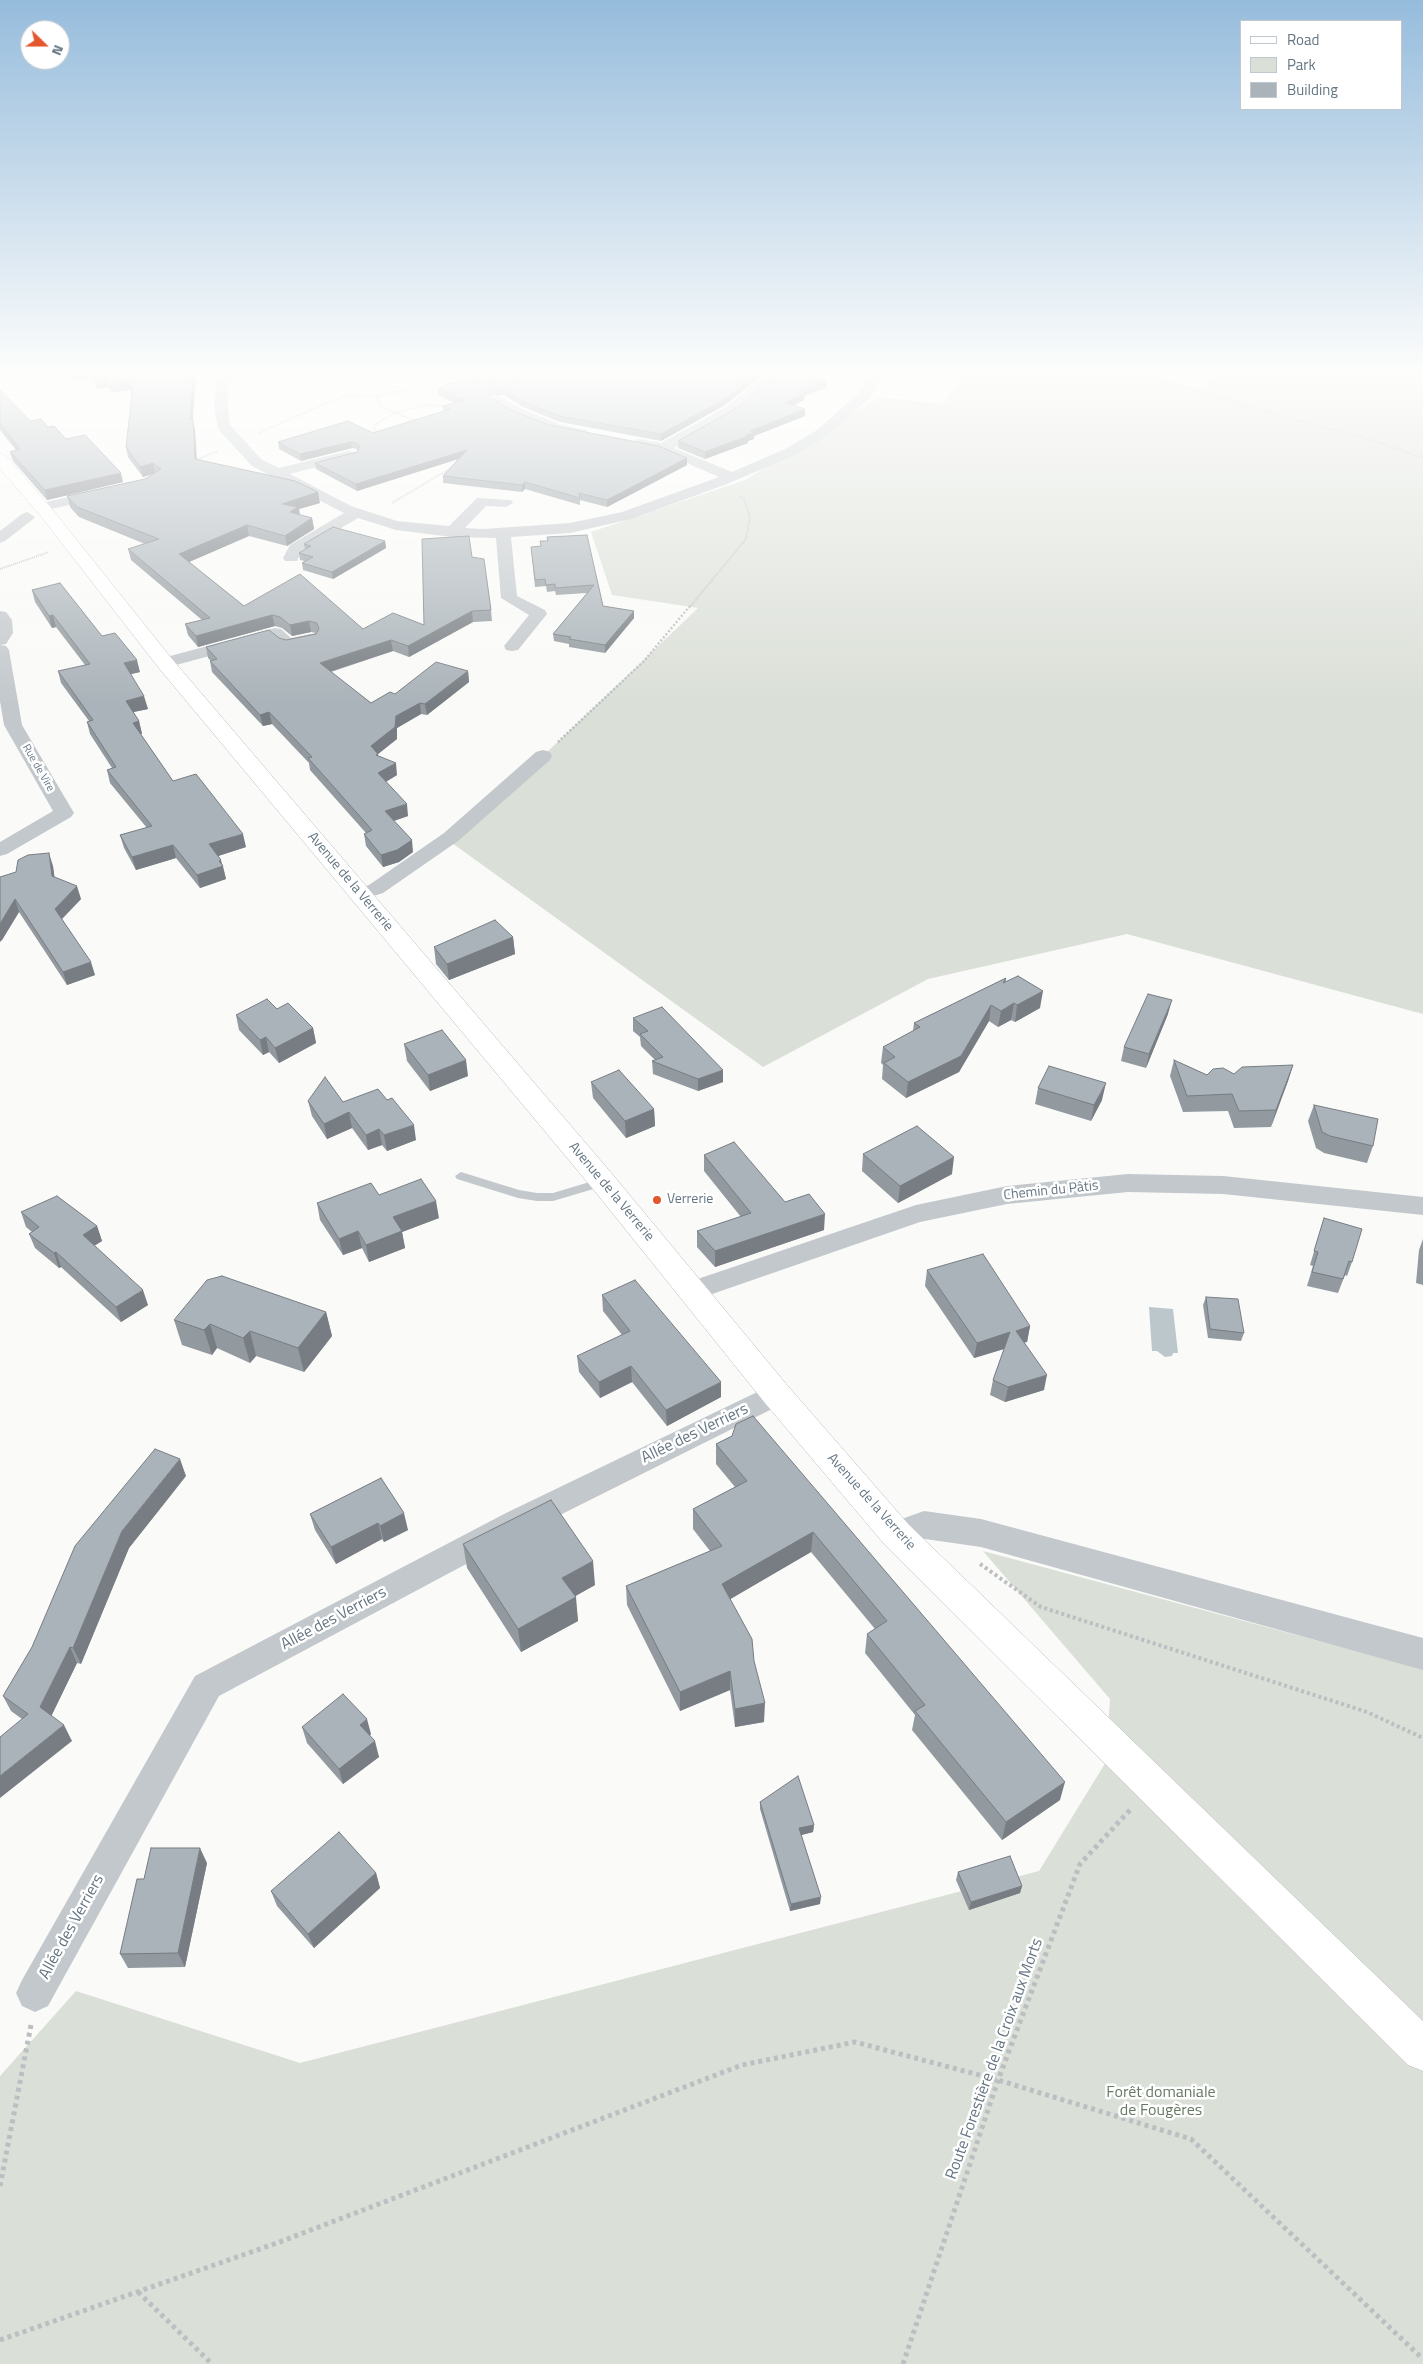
<!DOCTYPE html>
<html>
<head>
<meta charset="utf-8">
<style>
  body { margin:0 }
  #map { position:relative; width:1423px; height:2364px; overflow:hidden; background:#fafaf8; font-family:"Titillium Web",sans-serif }
  canvas { display:block }
  .legend { position:absolute; left:1240px; top:20px; width:162px; height:90px; box-sizing:border-box; background:#fff; border:1px solid #c1c8cd; margin:0; padding:6px 9px; list-style:none; font-size:15px; color:#657683 }
  .legend li { display:flex; align-items:center; gap:10px; height:25px }
  .legend b { width:25px; border:1px solid #c1c8cd }
  .north { position:absolute; left:20px; top:20px; width:50px; height:50px; box-sizing:border-box; background:#fff; border:1px solid #c1c8cd; border-radius:50%; rotate:112deg; font-size:14px; font-weight:700; line-height:20px; text-align:center; color:#657683 }
  .north::after { content:''; display:block; margin:auto; width:18px; height:22px; background:#e4572e; clip-path:polygon(50% 0,100% 100%,50% 72%,0 100%) }
</style>
</head>
<body>
<div id="map">
<canvas width="1423" height="2364"></canvas>
<ul class="legend">
<li><b style="height:6px;background:#fff"></b>Road</li>
<li><b style="height:14px;background:#dadfd7"></b>Park</li>
<li><b style="height:14px;background:#aab3b9"></b>Building</li>
</ul>
<div class="north">N</div>
</div>
<script>
const c = document.querySelector('canvas').getContext('2d');
c.lineJoin = 'round';
function fillPath(path, color) {
  c.fillStyle = color;
  c.fill(path, 'evenodd');
}
function toPath(rows) {
  const path = new Path2D();
  for (const r of rows) {
    path.moveTo(r[0], r[1]);
    for (let i = 2; i < r.length; i += 2) path.lineTo(r[i], r[i + 1]);
  }
  return path;
}
function stroke(path, color, width, dash) {
  c.strokeStyle = color;
  c.lineWidth = width;
  c.lineCap = dash ? 'butt' : 'round';
  c.setLineDash(dash || []);
  c.stroke(path);
}
function write(font, color, halo, rows, align = 'center') {
  c.font = font + ' "Titillium Web",sans-serif';
  c.lineWidth = 5;
  c.setLineDash([]);
  c.textBaseline = 'middle';
  c.strokeStyle = halo;
  c.fillStyle = color;
  for (const [text, x, y, turn = 0] of rows) {
    c.save();
    c.translate(x, y);
    c.rotate((+turn || 0) * Math.PI / 180);
    c.textAlign = isNaN(turn) ? turn : align;
    if (halo) c.strokeText(text, 0, 0);
    c.fillText(text, 0, 0);
    c.restore();
  }
}
fillPath(toPath([
  [962,374,1150,374,1197,389,1220,374,1423,374,1423,1014,1127,934,928,979,763,1067,452,843,698,608,612,595,591,532,745,480,879,397,944,404],
  [983,1551,1423,1669,1423,2364,0,2364,0,2076,76,1991,300,2063,1039,1871,1106,1762,1110,1699]
]), '#dadfd7');
fillPath(toPath([
  [1149,1307,1173,1309,1178,1353,1173,1353,1172,1356,1165,1357,1157,1351,1152,1351]
]), '#bbc7cb');
const primary = toPath([
  [0,454,6,456,52,509,172,659,613,1175,787,1385,909,1525,1423,2021,1423,2071,1408,2065,885,1545,765,1403,593,1189,158,667,40,515,0,469,0,454]
]);
stroke(primary, '#b5babe', 1);
stroke(toPath([
  [1145,374,1270,413,1375,441,1423,458],
  [0,378,19,374],
  [376,396,381,407,418,422],
  [258,433,341,397,376,396,400,391,445,374],
  [380,434,374,431,376,424,396,412,427,405,449,407],
  [196,460,218,451],
  [392,503,451,468],
  [0,569,49,552],
  [689,608,746,539,750,517,744,499,739,496]
]), '#bbbfc2', 2, [1, 1]);
stroke(toPath([
  [558,742,644,661,690,606]
]), '#bbbfc2', 2.5, [2, 2]);
stroke(toPath([
  [980,1564,1041,1607,1367,1712,1423,1738]
]), '#bbbfc2', 4, [3, 3]);
stroke(toPath([
  [0,2186,31,2025],
  [138,2292,212,2364],
  [0,2340,277,2243,742,2065,855,2042,998,2080,1191,2139,1423,2359],
  [903,2364,998,2080,1080,1864,1130,1810]
]), '#bbbfc2', 5, [4, 4]);
fillPath(toPath([
  [461,1172,519,1190,537,1193,553,1193,603,1178,609,1182,607,1185,553,1201,537,1201,518,1198,457,1179,455,1176,461,1172]
]), '#c3c8cc');
fillPath(toPath([
  [224,374,237,374,229,384,228,406,230,425,262,460,279,468,348,451,353,452,355,455,353,458,290,474,351,506,397,521,449,526,477,498,511,500,513,503,506,507,486,506,465,528,483,529,570,523,622,512,719,477,659,451,633,446,631,443,638,439,661,443,726,407,766,374,779,374,736,413,674,448,732,472,785,449,817,430,859,393,870,374,882,374,870,398,827,436,795,455,727,484,631,519,570,533,511,537,517,596,545,610,547,614,518,650,512,651,506,650,504,646,529,615,501,598,496,538,452,537,396,530,358,518,302,551,297,561,285,561,283,558,290,545,344,513,252,466,218,429,214,406,216,383,224,374],
  [498,396,522,409,559,424,587,430,589,433,582,437,555,431,512,415,493,403,491,400,493,397,498,396],
  [100,490,107,494,105,497,42,511,35,507,37,504,100,490],
  [27,512,35,517,32,520,5,541,0,543,0,531,22,514,27,512],
  [0,611,6,612,12,620,13,633,6,644,0,645,6,646,9,650,22,725,74,813,71,817,7,854,0,856,0,842,53,811,4,725,0,701,0,611],
  [275,628,281,629,291,638,311,634,317,635,319,639,317,643,288,649,282,648,272,639,165,668,159,667,156,663,159,659,275,628],
  [543,750,550,752,552,756,550,760,458,841,383,893,360,900,353,898,350,894,353,890,369,885,444,833,536,752,543,750],
  [1128,1174,1223,1176,1423,1197,1423,1215,1223,1194,1128,1192,1007,1204,920,1222,692,1301,683,1298,679,1291,683,1284,916,1205,1007,1186,1128,1174],
  [776,1383,786,1386,790,1394,786,1402,528,1531,219,1696,48,2006,35,2012,22,2006,16,1993,22,1980,195,1676,506,1513,776,1383]
]), '#c3c8cc');
fillPath(toPath([
  [924,1511,981,1519,1423,1638,1423,1670,981,1547,925,1539,897,1549,885,1545,880,1535,885,1525,924,1511]
]), '#c3c8cc');
fillPath(primary, '#fff');
fillPath(toPath([
  [67,374,196,374,192,420,195,430,197,459,320,503,299,509,300,515,312,518,314,529,287,546,249,536,189,562,244,606,363,629,424,625,472,557,491,610,492,621,473,622,409,657,393,651,331,672,371,703,395,694,468,671,469,682,427,715,421,714,397,728,397,739,377,754,378,756,397,775,386,782,408,816,394,821,413,852,399,862,383,867,366,846,364,834,366,833,310,770,309,763,272,724,263,726,212,672,210,661,211,661,208,658,206,647,279,638,286,640,316,633,311,632,292,636,282,628,275,626,198,647,188,635,185,624,202,620,131,560,128,549,145,544,79,517,70,507,67,496,145,479,153,474,143,477,128,457,126,447,131,397,130,390,112,392,109,387,97,389,91,377,72,380],
  [522,374,764,374,725,405,661,441,560,422,523,407,504,395,491,396,491,398,510,410,549,425,687,458,687,465,607,507,580,500,580,505,525,489,522,492,443,483,443,476,458,459,357,491,316,469,315,463,357,452,357,449,352,448,301,461,279,449,278,442,373,433,444,412,443,406,455,403,438,395,438,389,503,380],
  [826,388,805,395,804,400,794,405,805,416,754,436,754,439,748,441,748,443,705,459,678,448,678,441,737,408],
  [0,390,30,421,48,427,123,482,47,500,13,461,10,452,16,450,0,430],
  [587,535,603,606,634,611,634,618,605,653,569,647,569,644,554,641,553,634,587,593,556,595,555,591,547,592,546,586,535,587,531,547,541,546,540,541,547,541,547,537],
  [385,541,386,548,333,579,303,570,302,563,305,561,300,560,299,553,305,550,304,544],
  [32,590,102,636,140,672,131,674,148,709,133,712,139,721,142,734,140,734,173,781,246,847,218,856,223,866,226,879,200,888,176,858,136,870,124,848,120,835,147,828,110,783,107,770,112,768,90,734,87,722,89,721,61,683,58,671,85,665,56,627,52,628,35,602],
  [53,866,54,877,81,899,62,919,95,975,67,985,19,912,2,940,0,877],
  [513,937,515,954,449,980,436,964,434,947],
  [1006,978,1006,982,1040,1008,1015,1022,1011,1020,998,1027,989,1021,959,1072,906,1098,882,1079,883,1065,881,1063,883,1047,913,1031,914,1023],
  [277,1009,313,1028,316,1043,279,1063,269,1052,263,1055,239,1030,236,1015],
  [1168,1014,1146,1068,1121,1061,1124,1047],
  [633,1018,723,1082,698,1091,653,1074,652,1061,655,1060,641,1046,640,1037,633,1031],
  [404,1044,468,1076,430,1091,407,1061],
  [1174,1060,1207,1075,1234,1074,1293,1065,1288,1081,1271,1127,1234,1128,1228,1111,1183,1112,1170,1076],
  [591,1082,654,1109,655,1126,626,1138,593,1098],
  [1038,1088,1102,1100,1091,1121,1035,1104],
  [308,1101,343,1102,416,1140,387,1151,382,1145,368,1150,352,1128,327,1139,312,1116],
  [1314,1105,1373,1146,1367,1163,1324,1153,1316,1148,1308,1121],
  [863,1154,952,1174,898,1203,862,1171],
  [704,1155,785,1202,824,1230,715,1267,697,1247,697,1231,741,1217,704,1171],
  [379,1195,439,1218,402,1232,405,1248,369,1262,362,1248,343,1255,320,1220,317,1203],
  [21,1212,97,1226,102,1241,94,1245,148,1305,121,1322,61,1267,59,1268,35,1248,29,1234,32,1232,26,1227],
  [1324,1218,1352,1262,1347,1276,1345,1275,1338,1293,1307,1286,1313,1266,1310,1265],
  [1423,1239,1423,1285,1416,1283,1419,1250],
  [927,1270,1030,1326,1027,1342,1024,1342,1044,1390,1005,1402,990,1395,993,1380,1004,1349,974,1358,925,1286],
  [602,1295,721,1397,667,1426,632,1382,600,1398,579,1372,577,1356,622,1335,603,1311],
  [1206,1297,1244,1333,1241,1341,1208,1338,1203,1305],
  [326,1312,332,1336,304,1372,256,1356,250,1363,217,1348,212,1355,182,1345,174,1320],
  [732,1436,1060,1800,1002,1840,912,1730,915,1715,865,1653,867,1634,875,1629,811,1552,730,1599,754,1661,764,1722,735,1727,730,1690,680,1711,627,1605,626,1586,710,1551,693,1529,693,1509,735,1487,716,1464,716,1444],
  [186,1476,129,1548,81,1664,77,1663,51,1716,72,1741,22,1719,11,1711,3,1696],
  [381,1478,408,1530,384,1542,382,1539,336,1564,315,1530,310,1514],
  [463,1544,595,1585,575,1596,578,1621,521,1652,467,1568],
  [302,1727,371,1734,370,1736,379,1757,343,1784,307,1743],
  [760,1802,814,1825,813,1832,801,1835,820,1904,790,1911,760,1809],
  [207,1863,185,1967,128,1968,120,1954,144,1879],
  [958,1872,1022,1886,1020,1893,969,1910,956,1880],
  [376,1873,380,1888,314,1948,277,1906,271,1891]
]), '#929a9f');
fillPath(toPath([
  [71,374,90,374,91,377,72,380],
  [193,374,196,374,192,430,190,420],
  [756,374,764,374,725,405,661,441,661,434],
  [106,377,109,387,97,389,95,380],
  [130,380,129,387,130,390,112,392,110,383],
  [826,381,826,388,805,395,804,400,786,409,786,403,799,391],
  [805,409,805,416,754,436,754,439,748,441,748,443,705,459,705,452,746,435,750,431],
  [193,420,195,430,197,469,195,459],
  [351,442,352,448,301,461,300,454],
  [467,450,468,456,357,491,356,484],
  [687,458,687,465,607,507,607,500],
  [153,463,155,473,143,477,140,467],
  [121,473,123,482,47,500,45,490],
  [525,482,525,489,522,492,522,485],
  [318,492,320,503,299,509,300,518,292,523,282,504],
  [312,518,314,529,287,546,285,536],
  [247,525,249,536,182,565,179,554],
  [385,541,386,548,333,579,332,572],
  [472,611,473,622,409,657,408,646],
  [634,611,634,618,605,653,605,645],
  [53,615,56,627,52,628,49,616],
  [272,615,275,626,198,647,196,636],
  [309,621,311,632,292,636,290,625],
  [391,640,393,651,322,674,320,663],
  [137,660,140,672,127,675,124,663],
  [468,671,469,682,427,715,425,704],
  [144,696,148,709,129,713,126,701],
  [420,703,421,714,397,728,397,739,377,755,378,754,379,766,371,746,396,716],
  [269,712,272,724,263,726,260,715],
  [139,721,142,734,136,735,133,723],
  [396,763,397,775,380,785,378,773],
  [407,804,408,816,387,823,385,811],
  [243,834,246,847,212,858,209,844],
  [412,840,413,852,399,862,383,867,381,855],
  [173,845,176,858,136,870,132,857],
  [49,853,53,866,56,888,52,876],
  [221,860,226,879,200,888,197,875,219,861],
  [77,886,81,899,59,922,55,909],
  [15,899,19,912,2,940,0,942,0,924],
  [513,937,515,954,449,980,447,964],
  [91,962,95,975,67,985,63,972],
  [1043,991,1040,1008,1015,1022,1017,1005],
  [1172,1000,1168,1014,1146,1068,1149,1054],
  [1014,1003,1011,1020,998,1027,1001,1011],
  [991,1005,989,1021,959,1072,906,1098,908,1082],
  [313,1028,316,1043,279,1063,275,1048],
  [266,1037,269,1052,263,1055,260,1040],
  [466,1060,468,1076,430,1091,428,1075],
  [1293,1065,1288,1081,1271,1127,1276,1110],
  [723,1070,723,1082,698,1091,698,1079],
  [1106,1083,1102,1100,1091,1121,1094,1105],
  [654,1109,655,1126,626,1138,625,1121],
  [349,1112,352,1128,327,1139,324,1124],
  [414,1125,416,1140,387,1151,384,1135],
  [379,1129,382,1145,368,1150,366,1135],
  [954,1157,952,1174,898,1203,900,1186],
  [436,1201,439,1218,402,1232,405,1248,369,1262,366,1245,393,1217],
  [825,1214,824,1230,715,1267,715,1251],
  [97,1226,102,1241,88,1250,83,1235],
  [358,1231,362,1248,343,1255,339,1239],
  [56,1252,61,1267,59,1268,54,1253],
  [143,1290,148,1305,121,1322,116,1307],
  [326,1312,332,1336,304,1372,298,1348],
  [210,1324,217,1348,212,1355,204,1330],
  [1030,1326,1027,1342,1013,1346,1016,1331],
  [250,1331,256,1356,250,1363,243,1338],
  [1010,1332,1007,1348,974,1358,977,1343],
  [631,1366,632,1382,600,1398,599,1382],
  [1047,1375,1044,1390,1005,1402,1008,1387],
  [721,1382,721,1397,667,1426,666,1410],
  [180,1459,186,1476,129,1548,81,1664,73,1648,122,1531],
  [404,1513,408,1530,384,1542,380,1526],
  [378,1523,382,1539,336,1564,331,1547],
  [813,1532,811,1552,722,1604,722,1584],
  [593,1561,595,1585,565,1602,562,1578],
  [576,1597,578,1621,521,1652,518,1629],
  [70,1647,77,1663,48,1723,40,1707],
  [730,1671,730,1690,680,1711,680,1692],
  [765,1703,764,1722,735,1727,735,1709],
  [367,1719,371,1734,364,1740,360,1725],
  [64,1725,72,1741,0,1798,0,1776],
  [375,1741,379,1757,343,1784,339,1769],
  [1065,1782,1060,1800,1002,1840,1006,1822],
  [814,1825,813,1832,798,1836,799,1828],
  [200,1848,207,1863,185,1967,178,1953],
  [376,1873,380,1888,314,1948,308,1934],
  [1022,1886,1020,1893,969,1910,971,1902],
  [821,1897,820,1904,790,1911,791,1904]
]), '#777d82');
const building = toPath([
  [92,374,193,374,190,420,193,420,195,459,295,481,318,492,282,504,298,507,290,512,312,518,285,536,247,525,179,554,244,606,300,574,363,629,393,613,424,625,422,539,469,536,472,557,484,559,491,610,472,611,408,646,391,640,320,663,371,703,390,692,395,694,436,662,468,671,425,704,420,703,396,716,395,727,371,746,378,754,376,755,396,763,378,773,407,804,385,811,412,840,397,850,381,855,364,834,372,830,308,758,312,757,269,712,260,715,210,661,217,659,206,647,269,630,279,638,286,640,316,634,319,629,317,623,309,621,290,625,280,617,272,615,196,636,185,624,210,618,128,549,159,539,77,507,67,496,145,479,161,469,153,463,140,467,126,447,133,387,129,387,130,380,110,383,106,377,95,380,92,374],
  [483,374,488,374,503,380,522,374,756,374,725,399,661,434,559,416,522,401,503,389,491,390,489,395,491,398,510,410,549,425,658,446,687,458,607,500,579,493,580,498,525,482,522,485,443,476,467,450,356,484,315,463,357,452,360,446,356,443,351,442,300,454,278,442,348,421,373,433,450,409,443,406,464,400,438,389,445,385,483,374],
  [776,374,805,374,826,381,799,391,805,393,786,403,805,409,750,431,754,433,746,435,748,436,705,452,678,441,737,408,776,374],
  [0,390,30,421,41,419,48,427,54,426,66,439,85,435,121,473,45,490,10,452,20,449,0,424,0,390],
  [333,527,385,541,332,572,302,563,313,557,299,553,311,546,304,544,333,527],
  [587,535,603,606,634,611,605,645,569,639,571,637,553,634,594,585,555,588,555,584,546,585,545,579,535,580,531,547,541,546,540,541,548,541,547,537,587,535],
  [60,583,102,636,115,633,137,660,124,663,144,696,126,701,139,721,133,723,173,781,196,774,243,834,209,844,221,860,219,861,223,866,197,875,173,845,132,857,120,835,152,826,107,770,116,767,87,722,93,720,58,671,90,664,53,615,49,616,32,590,60,583],
  [49,853,52,876,77,886,55,909,91,962,63,972,15,899,0,924,0,877,16,872,18,860,28,855,49,853],
  [495,920,513,937,447,964,434,947,495,920],
  [1018,976,1043,991,1017,1005,1014,1003,1001,1011,991,1005,961,1056,908,1082,884,1063,895,1057,883,1047,920,1027,914,1023,1006,978,1003,983,1018,976],
  [1148,994,1172,1000,1149,1054,1124,1047,1148,994],
  [267,999,277,1009,288,1003,313,1028,275,1048,266,1037,260,1040,236,1015,267,999],
  [662,1007,723,1070,698,1079,652,1061,663,1057,640,1034,648,1031,633,1018,662,1007],
  [442,1030,466,1060,428,1075,404,1044,442,1030],
  [1174,1060,1207,1075,1213,1069,1223,1068,1234,1074,1242,1067,1293,1065,1276,1110,1239,1111,1232,1094,1187,1096,1174,1060],
  [1049,1066,1106,1083,1094,1105,1038,1088,1049,1066],
  [619,1070,654,1109,625,1121,591,1082,619,1070],
  [325,1077,343,1102,378,1089,387,1100,392,1098,414,1125,384,1135,379,1129,366,1135,349,1112,324,1124,308,1101,325,1077],
  [1314,1105,1378,1119,1373,1146,1330,1136,1322,1132,1314,1105],
  [917,1126,954,1157,900,1186,863,1154,917,1126],
  [734,1142,785,1202,809,1194,825,1214,715,1251,697,1231,751,1213,704,1155,734,1142],
  [421,1179,436,1201,393,1217,402,1231,366,1245,358,1231,339,1239,317,1203,371,1183,379,1195,421,1179],
  [57,1196,97,1226,83,1235,143,1290,116,1307,56,1252,54,1253,29,1234,39,1227,21,1212,57,1196],
  [1324,1218,1362,1229,1352,1262,1349,1261,1343,1279,1312,1272,1318,1252,1314,1251,1324,1218],
  [983,1254,1030,1326,1016,1331,1047,1375,1008,1387,993,1380,1010,1332,977,1343,927,1270,983,1254],
  [222,1276,326,1312,298,1348,250,1331,243,1338,210,1324,204,1330,174,1320,207,1280,222,1276],
  [635,1280,721,1382,666,1410,631,1366,599,1382,577,1356,630,1331,602,1295,635,1280],
  [1206,1297,1238,1299,1244,1333,1210,1329,1206,1297],
  [753,1416,1065,1782,1006,1822,915,1711,925,1705,867,1634,887,1621,813,1532,722,1584,752,1639,754,1661,765,1703,735,1709,730,1671,680,1692,626,1586,722,1546,693,1509,747,1481,716,1444,732,1436,736,1424,753,1416],
  [155,1449,180,1459,122,1531,73,1648,70,1647,40,1707,64,1725,0,1776,0,1737,28,1714,3,1696,32,1647,75,1546,155,1449],
  [381,1478,404,1513,380,1526,378,1523,331,1547,310,1514,381,1478],
  [551,1500,593,1561,562,1578,576,1597,518,1629,463,1544,551,1500],
  [343,1694,367,1719,360,1725,375,1741,339,1769,302,1727,343,1694],
  [798,1776,814,1825,799,1828,821,1897,791,1904,760,1802,798,1776],
  [339,1832,376,1873,308,1934,271,1891,339,1832],
  [151,1848,200,1848,178,1953,120,1954,137,1879,144,1879,151,1848],
  [1010,1856,1022,1886,971,1902,958,1872,1010,1856]
]);
fillPath(building, '#aab3b9');
stroke(building, '#777d82', 1);
const sky = c.createLinearGradient(0, 0, 0, 704);
sky.addColorStop(0, '#96bcdc');
sky.addColorStop(0.53, '#fdfdfc');
sky.addColorStop(1, '#fdfdfc00');
c.fillStyle = sky;
c.fillRect(0, 0, 1423, 704);
for (const [x, y, r, color] of [
  [657,1200,5,"#e4572e"]
]) {
  const dot = new Path2D();
  dot.arc(x, y, r, 0, 2 * Math.PI);
  c.fillStyle = color;
  c.fill(dot);
  stroke(dot, '#fff', 2);
}
write('11px', '#657683', '#fff', [
  ["Rue de Vire",38,768,60]
]);
write('14px', '#657683', '#fff', [
  ["Avenue de la Verrerie",350,882,50],
  ["Chemin du Pâtis",1051,1191,-6],
  ["Avenue de la Verrerie",611,1192,50],
  ["Avenue de la Verrerie",871,1502,48]
]);
write('14px', '#657683', '#fff', [
  ["Verrerie",667,1200]
], 'left');
write('16px', '#657683', '#fff', [
  ["Allée des Verriers",695,1434,-26],
  ["Allée des Verriers",334,1619,-28],
  ["Allée des Verriers",72,1927,-61],
  ["Route Forestière de la Croix aux Morts",995,2059,-70]
]);
write('16px', '#687a64', '#fff', [
  ["Forêt domaniale",1161,2093],
  ["de Fougères",1161,2111]
]);
</script>
</body>
</html>
